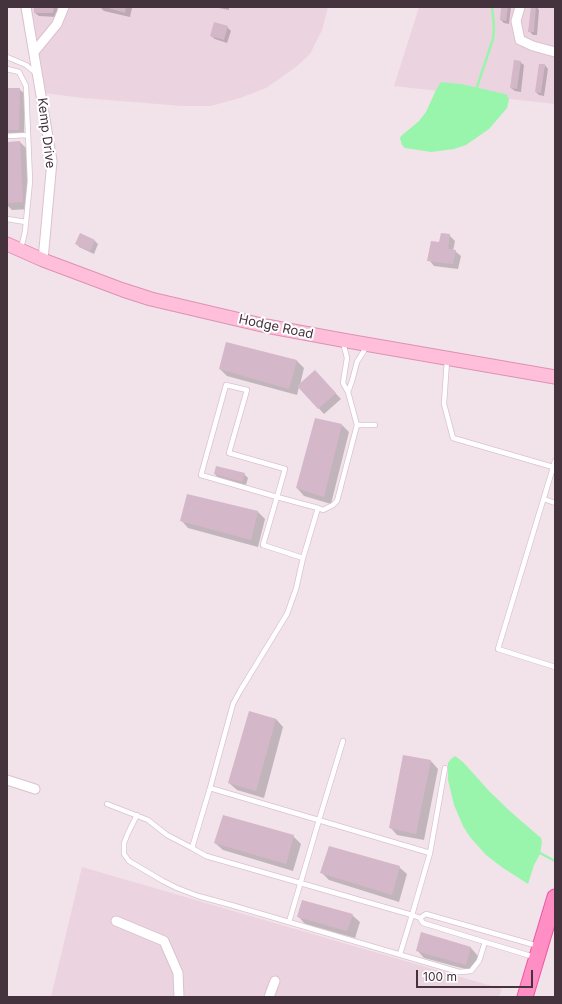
<!DOCTYPE html>
<html>
<head>
<meta charset="utf-8">
<style>
  body { margin:0 }
  #map { position:relative; width:562px; height:1004px; overflow:hidden; background:#f2e2ea; font-family:Inter,sans-serif }
  canvas { display:block }
  .frame { position:absolute; inset:0; border:8px solid #44323d; pointer-events:none }
  .scale { position:absolute; left:416px; top:970px; width:117px; height:18px; box-sizing:border-box; border:2px solid #44323d; border-top:0; padding-left:5px; font-size:12px; line-height:14px; white-space:nowrap; color:#44323d; -webkit-text-stroke:3px #fff; paint-order:stroke }
</style>
</head>
<body>
<div id="map">
<canvas width="562" height="1004"></canvas>
<div class="frame"></div>
<div class="scale">100 m</div>
</div>
<script>
const c = document.querySelector('canvas').getContext('2d');
c.lineJoin = 'round';
function fillPath(path, color) {
  c.fillStyle = color;
  c.fill(path, 'evenodd');
}
function toPath(rows) {
  const path = new Path2D();
  for (const r of rows) {
    path.moveTo(r[0], r[1]);
    for (let i = 2; i < r.length; i += 2) path.lineTo(r[i], r[i + 1]);
  }
  return path;
}
function stroke(path, color, width, dash) {
  c.strokeStyle = color;
  c.lineWidth = width;
  c.lineCap = dash ? 'butt' : 'round';
  c.setLineDash(dash || []);
  c.stroke(path);
}
function write(font, color, halo, rows, align = 'center') {
  c.font = font + ' Inter,sans-serif';
  c.lineWidth = 4;
  c.setLineDash([]);
  c.textBaseline = 'middle';
  c.strokeStyle = halo;
  c.fillStyle = color;
  for (const [text, x, y, turn = 0] of rows) {
    c.save();
    c.translate(x, y);
    c.rotate((+turn || 0) * Math.PI / 180);
    c.textAlign = isNaN(turn) ? turn : align;
    if (halo) c.strokeText(text, 0, 0);
    c.fillText(text, 0, 0);
    c.restore();
  }
}
fillPath(toPath([
  [20,7,328,7,322,30,310,54,296,67,266,88,240,98,211,106,182,106,83,98,36,92],
  [419,7,555,7,555,104,394,86],
  [82,867,502,989,499,997,51,997]
]), '#ebd4df');
fillPath(toPath([
  [441,82,461,84,505,94,507,95,509,100,507,108,489,129,466,145,454,149,431,152,405,148,402,145,400,138,401,136,419,121,426,112,436,90],
  [455,756,463,762,490,792,512,813,541,838,542,842,540,854,534,865,528,884,503,868,486,855,470,837,463,826,454,805,448,780,448,763,451,759]
]), '#99f5ac');
fillPath(toPath([
  [35,7,55,7,57,8,57,17,39,16,35,13],
  [100,7,131,7,132,8,130,17,104,11],
  [214,7,229,7,229,10],
  [502,7,511,7,509,24,504,23,501,20],
  [532,7,537,7,539,10,537,35,533,35,529,31],
  [227,27,231,31,227,43,215,39,211,36],
  [520,62,524,65,521,92,515,91,511,88],
  [545,65,548,69,544,96,539,95,536,92],
  [7,89,19,89,25,94,24,135,8,135,7,134],
  [20,142,27,149,30,209,12,210,7,205,7,143],
  [449,235,455,241,453,251,455,251,461,256,458,269,434,266,429,260,440,243],
  [95,241,98,244,94,254,79,247,76,243],
  [227,343,297,361,304,368,300,385,320,377,341,399,324,414,299,387,297,395,227,376,220,369],
  [342,425,349,432,331,504,304,496,297,488],
  [215,474,244,474,248,478,246,485,218,478],
  [258,512,265,519,258,547,188,528,181,520],
  [250,712,276,719,283,727,264,798,237,790,229,783],
  [431,761,438,769,424,840,397,835,390,827],
  [293,836,301,844,293,871,223,850,215,843],
  [399,867,407,874,399,902,329,880,322,873],
  [352,915,360,922,355,938,305,924,298,916],
  [422,933,471,948,478,956,473,971,424,958,417,950]
]), '#0003');
stroke(toPath([
  [476,89,477,87,493,39,494,27,492,7],
  [538,852,555,861]
]), '#99f5ac', 2.5);
fillPath(toPath([
  [34,7,54,7,53,13,34,13],
  [105,7,126,7,125,13],
  [501,7,508,7,506,21,500,20],
  [531,7,536,7,534,32,528,32],
  [214,22,228,26,224,40,210,36],
  [514,60,521,61,517,89,510,88],
  [539,64,545,64,541,93,535,92],
  [7,88,20,88,19,130,7,130],
  [20,141,23,202,7,203,7,142],
  [80,233,95,240,90,251,75,244],
  [441,233,450,234,448,249,456,250,453,264,427,261,431,241,439,242],
  [226,342,297,360,289,389,219,369],
  [315,370,336,393,318,409,297,386],
  [315,418,342,424,324,497,296,488],
  [216,466,245,473,242,482,214,474],
  [187,494,258,511,251,540,180,521],
  [249,711,276,719,256,791,228,783],
  [403,755,431,760,416,834,389,828],
  [223,815,294,835,286,864,214,843],
  [329,846,400,866,392,895,320,873],
  [302,900,353,914,347,931,297,917],
  [421,932,471,947,466,965,416,951]
]), '#d4b7c8');
const service = toPath([
  [7,57,26,65,37,74],
  [7,69,19,72,26,86,30,181,26,222],
  [7,136,28,135],
  [7,219,26,222,25,232,21,248],
  [447,360,444,404,453,438,553,467],
  [348,392,352,381,357,362,367,346],
  [357,425,375,425],
  [555,461,498,649,555,667],
  [544,499,555,503],
  [318,508,303,558,263,545,277,497,285,469,229,453,247,390,226,385,201,475,277,497,318,508,323,510,333,505,337,501,357,425,348,392,343,383,347,358,343,342],
  [210,788,192,848,206,856,412,915,430,853,210,788,233,704,240,691,287,614,296,589,303,558],
  [107,804,148,820,167,835,192,848],
  [137,815,128,833,124,843,124,854,129,861,163,881,177,888,198,896,231,905,459,972,471,971,479,961,485,942],
  [430,853,445,768],
  [420,918,423,923,534,957],
  [289,922,319,820,343,741],
  [400,954,412,915,420,918,426,914,538,946]
]);
const minor = toPath([
  [26,7,52,161,43,260],
  [520,7,516,21,520,40,533,46,555,52],
  [34,52,57,24,64,7],
  [7,780,35,789],
  [116,921,164,941,178,973,179,997],
  [269,997,275,981]
]);
const secondary = toPath([
  [7,244,43,260,123,290,151,299,266,326,342,340,555,377]
]);
const primary = toPath([
  [525,997,555,897]
]);
stroke(service, '#dcc1d0', 6);
stroke(minor, '#dcc1d0', 11);
stroke(secondary, '#dc92b4', 15);
stroke(primary, '#eb57a1', 17);
stroke(service, '#fff', 4.5);
stroke(minor, '#fff', 9);
stroke(secondary, '#ffbfdb', 13);
stroke(primary, '#ff8ec5', 15);
write('13px', '#44323d', '#fff', [
  ["Kemp Drive",46,133,83],
  ["Hodge Road",276,327,12]
]);
</script>
</body>
</html>
